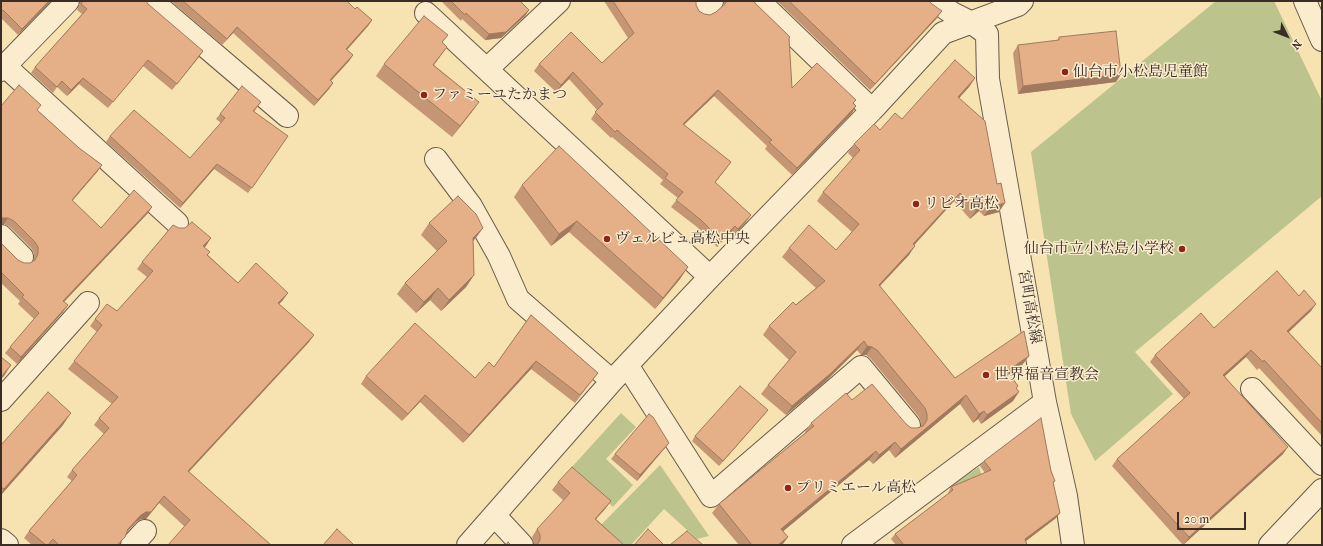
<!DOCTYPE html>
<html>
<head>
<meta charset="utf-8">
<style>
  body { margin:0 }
  #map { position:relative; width:1323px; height:546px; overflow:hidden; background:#f7e2b1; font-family:"IM FELL French Canon",serif }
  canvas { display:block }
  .frame { position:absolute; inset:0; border:2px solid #3a2c27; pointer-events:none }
  .north { position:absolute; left:1267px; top:16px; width:40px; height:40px; -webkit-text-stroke:3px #faeccc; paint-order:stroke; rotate:132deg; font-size:11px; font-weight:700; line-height:16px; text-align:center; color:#3a2c27 }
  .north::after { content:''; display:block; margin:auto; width:14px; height:18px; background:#3a2c27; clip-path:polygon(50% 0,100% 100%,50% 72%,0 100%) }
  .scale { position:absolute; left:1177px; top:512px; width:69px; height:18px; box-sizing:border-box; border:2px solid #3a2c27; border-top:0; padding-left:5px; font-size:12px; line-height:14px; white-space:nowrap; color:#3a2c27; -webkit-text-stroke:3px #faeccc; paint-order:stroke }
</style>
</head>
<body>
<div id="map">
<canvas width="1323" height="546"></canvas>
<div class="frame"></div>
<div class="north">N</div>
<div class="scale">20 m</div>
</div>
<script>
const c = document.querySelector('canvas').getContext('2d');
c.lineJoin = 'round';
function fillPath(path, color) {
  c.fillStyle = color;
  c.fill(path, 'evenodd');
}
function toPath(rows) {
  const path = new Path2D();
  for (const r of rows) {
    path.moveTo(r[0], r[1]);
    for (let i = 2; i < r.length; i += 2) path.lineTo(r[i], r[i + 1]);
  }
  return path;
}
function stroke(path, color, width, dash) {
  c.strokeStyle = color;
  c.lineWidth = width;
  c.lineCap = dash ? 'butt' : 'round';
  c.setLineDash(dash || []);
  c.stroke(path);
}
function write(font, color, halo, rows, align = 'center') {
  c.font = font + ' "IM FELL French Canon","Noto Serif JP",serif';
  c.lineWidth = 3;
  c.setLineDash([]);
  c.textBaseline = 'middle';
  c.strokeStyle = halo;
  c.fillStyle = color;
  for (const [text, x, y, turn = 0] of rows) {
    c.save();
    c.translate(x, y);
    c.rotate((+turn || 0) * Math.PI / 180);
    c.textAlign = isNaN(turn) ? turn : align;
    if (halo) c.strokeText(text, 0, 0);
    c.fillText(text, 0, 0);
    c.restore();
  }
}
fillPath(toPath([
  [1216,1,1274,1,1322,101,1322,196,1135,352,1173,394,1095,461,1071,414,1031,152],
  [621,413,636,427,606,459,633,485,613,507,571,468],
  [660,465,709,536,697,539,664,509,631,545,614,545,596,530],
  [979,467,982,476,948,488]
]), '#bcc38c');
const minor = toPath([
  [152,1,287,116],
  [759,1,872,110],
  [935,1,952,13,972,23,987,34,988,79,1045,402,1066,496,1073,545],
  [1305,1,1322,40],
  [703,9,712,1],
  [426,13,710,277],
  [5,66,177,223],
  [487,69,559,1],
  [1,70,68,1],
  [436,159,471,206,499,256,518,299,612,381],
  [1,236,22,257],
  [627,365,711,496,861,367,909,425],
  [1252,389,1322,464],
  [1,400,88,303],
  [495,516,522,545],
  [1,540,7,545],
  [132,545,145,531],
  [468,545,612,381,710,277,872,110,943,33,1018,5,1022,1],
  [853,545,1045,402],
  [1270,545,1322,490]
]);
stroke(minor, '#695a4a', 24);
stroke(minor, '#faeccc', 22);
fillPath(toPath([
  [1,1,51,1,18,35,1,18],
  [80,1,146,1,148,4,199,57,172,90,143,66,108,108,79,84,67,96,57,87,53,93,31,73,35,67,82,14,77,10,80,4],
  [171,1,347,1,355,9,372,20,368,26,347,50,353,55,349,61,331,81,333,83,329,89,314,106,233,33,222,45],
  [441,1,520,1,529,10,525,16,501,38,485,40,462,19,461,21],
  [604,1,696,1,696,5,699,11,704,14,710,15,716,12,724,5,724,1,754,1,755,3,790,37,789,39,792,88,854,103,856,106,852,113,792,175,765,149,767,146,714,96,684,125,731,162,715,182,746,222,733,236,730,233,717,247,697,227,671,207,678,198,660,184,663,180,612,137,611,138,591,119,597,110,569,79,556,92,534,71,539,64,602,63,628,38],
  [777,1,929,1,937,18,870,90],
  [448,35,442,43,439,58,434,65,479,102,471,113,452,137,376,76,384,64],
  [1059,37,1121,74,1116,82,1018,94,1013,53,1018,45,1057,41],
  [975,78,969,87,959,98,999,212,984,216,979,211,970,219,954,201,914,245,909,255,880,286,955,378,1029,356,1022,365,1009,374,1018,386,1017,388,1013,401,981,424,978,419,973,423,960,404,895,458,889,450,873,464,869,460,783,531,788,537,782,545,739,545,712,513,719,504,805,433,805,432,811,423,852,400,906,424,911,428,917,428,921,427,921,423,919,417,871,359,866,355,861,355,857,350,824,383,786,415,761,394,768,385,789,360,763,335,769,326,816,288,782,257,789,248,836,250,852,232,817,201,823,192,853,158,848,153,854,144,902,119],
  [261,102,254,112,288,136,248,193,214,169,180,208,106,142,110,136,190,158,221,123,216,119,220,114],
  [37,110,79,148,102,165,97,172,72,201,101,228,148,213,64,302,63,312,17,364,5,353,10,347,34,319,18,304,20,301,1,283,1,243,18,260,24,263,30,263,34,260,34,253,31,248,10,227,4,224,1,224],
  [522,185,680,279,655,309,569,232,551,246,514,197],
  [429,223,483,228,473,241,474,275,466,287,441,311,430,300,416,313,397,294,405,283,437,251,421,235],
  [179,228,211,238,204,247,208,255,238,283,283,300,279,304,314,335,309,342,189,472,271,545,184,526,159,503,146,519,141,519,136,522,127,532,119,545,32,545,24,538,29,531,72,481,67,477,72,470,104,434,94,425,99,418,112,404,68,369,97,332,90,326,95,319,117,311,147,277,137,269,142,262],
  [1311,311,1289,332,1322,368,1322,436,1259,368,1257,370,1246,357,1225,376,1283,454,1183,545,1112,466,1117,459,1184,399,1150,362,1155,355,1214,328],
  [531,315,598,373,575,403,531,369,463,443,420,402,402,421,361,384,366,376,475,378,494,367],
  [768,410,764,415,719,466,692,441,695,436],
  [63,425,1,495,1,445],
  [669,443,665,448,637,481,611,459,615,454],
  [984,461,1051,471,1055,481,1053,483,1056,518,1026,541,1027,545,896,545,891,539,895,534,948,494,948,493,951,487,985,473,980,466],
  [558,482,611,501,605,509,596,519,624,545,534,545,534,543,532,537,537,529,564,501,552,490]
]), '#c59674');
fillPath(toPath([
  [49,1,51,1,18,35,22,29],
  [529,10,525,16,501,38,485,40,489,34],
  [942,11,937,18,870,90,875,84],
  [372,20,368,26,342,55,346,49],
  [237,27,233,33,222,45],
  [447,47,439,58,425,76,433,65],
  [203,51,199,57,172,90,177,84],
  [353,55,349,61,326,86,330,80],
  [573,72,569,79,556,92,561,85],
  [1121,74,1116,82,1018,94,1023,86],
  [83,78,79,84,67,96,71,90],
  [975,78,969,87,952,106,958,97],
  [333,83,329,89,314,106,318,100],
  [718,90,714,96,678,130,683,124],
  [479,102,471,113,452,137,460,126],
  [856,106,852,113,792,175,797,168],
  [731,162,726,169,710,189,715,182],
  [217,164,214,169,180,208,183,203],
  [102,165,97,172,67,207,72,200],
  [960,193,954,201,907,253,913,244],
  [985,202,979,211,970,219,976,210],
  [1005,203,999,212,984,216,990,207],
  [152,207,148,213,59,307,63,301],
  [751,215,746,222,733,236,738,229],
  [1,218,8,218,4,224,1,224],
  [577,221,569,232,551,246,559,234],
  [735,226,730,233,717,247,721,240],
  [483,228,475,239,465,249,473,238],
  [211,238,206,246,198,253,203,246],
  [915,246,909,255,872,294,879,285],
  [688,267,680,279,655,309,663,298],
  [474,275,466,287,441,311,449,300],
  [438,288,430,300,416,313,424,302],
  [288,293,283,300,273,310,278,303],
  [1316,304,1311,311,1282,338,1287,331],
  [68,305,63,312,17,364,21,357],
  [314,335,309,342,183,478,188,471],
  [864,341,857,350,824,383,786,415,792,406],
  [867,346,872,347,866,355,861,355],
  [1251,350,1246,357,1218,382,1223,375],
  [1029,356,1022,365,1001,380,1007,371],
  [536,361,531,369,463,443,469,435],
  [11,365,4,376,1,379,1,377],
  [1019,392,1013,401,981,424,987,415],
  [425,395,420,402,402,421,408,414],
  [966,395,960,404,895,458,901,449],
  [768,410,764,415,719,466,723,461],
  [984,411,978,419,973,423,979,414],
  [71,413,63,425,1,495,1,494,4,489],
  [895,442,889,450,873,464,879,455],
  [669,443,665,448,637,481,640,475],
  [1288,447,1283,454,1183,545,1189,537],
  [876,451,869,460,775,538,781,529],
  [164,496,159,503,146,519,141,519,136,522,123,536,128,529,141,515],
  [611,501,605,509,589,527,595,519],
  [1060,513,1056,518,1022,544,1025,539],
  [788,537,782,545,778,545]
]), '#a07a5e');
const building = toPath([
  [1,1,49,1,22,29,3,10,1,11,1,1],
  [83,1,146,1,148,4,203,51,177,84,148,60,113,102,83,78,71,90,62,81,57,87,35,67,87,9,81,4,83,1],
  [183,1,347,1,355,9,357,7,372,20,346,49,353,55,330,80,333,83,318,100,237,27,227,39,183,1],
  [451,1,520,1,529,10,506,32,489,34,466,13,465,15,451,1],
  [613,1,696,1,696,5,699,11,704,14,710,15,716,12,725,4,727,1,754,1,755,3,790,37,789,38,792,88,817,63,856,100,853,103,856,106,797,168,769,142,772,140,718,90,683,124,731,162,715,182,751,215,738,229,735,226,721,240,701,220,676,200,683,192,665,178,668,174,617,130,615,132,595,112,603,104,573,72,561,85,539,64,571,32,602,63,634,33,613,1],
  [789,1,929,1,932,4,942,11,875,84,789,1],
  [424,16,448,35,442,42,447,47,433,65,479,102,460,126,384,64,424,16],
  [1116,31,1121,74,1023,86,1018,45,1059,40,1059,37,1116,31],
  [955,60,975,78,958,97,985,121,997,184,1001,183,1005,203,990,207,985,202,976,210,960,193,913,244,915,246,879,285,955,378,1024,331,1029,356,1007,371,1018,386,1016,388,1019,392,987,415,984,411,979,414,966,395,901,449,895,442,879,455,876,451,781,529,788,537,778,545,752,545,719,504,814,426,811,423,846,393,852,400,872,384,906,424,911,428,917,428,923,426,927,420,927,414,925,408,877,350,872,347,867,346,864,341,830,374,792,406,768,385,796,352,769,326,793,302,796,305,825,281,789,248,809,225,836,250,859,224,823,192,860,150,854,144,874,124,880,130,895,113,902,119,955,60],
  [19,85,41,105,37,110,79,148,102,165,72,200,101,228,134,190,152,207,63,301,68,305,21,357,10,347,39,313,22,297,24,295,1,272,1,243,18,260,24,263,30,263,35,260,38,254,38,247,35,242,14,221,8,218,1,218,1,106,19,85],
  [242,86,261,102,253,111,288,136,252,188,217,164,183,203,110,136,134,110,190,158,225,118,220,114,242,86],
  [559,146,688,267,663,298,577,221,559,234,522,185,559,146],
  [458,196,476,214,483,228,473,238,474,275,449,300,438,288,424,302,405,283,447,241,429,223,458,196],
  [192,222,211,238,203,246,210,252,207,255,238,283,256,263,288,293,278,303,314,335,188,471,271,545,168,545,190,520,164,496,151,512,146,512,141,515,128,529,125,537,117,545,59,545,53,539,48,545,46,545,29,531,77,475,72,470,109,428,99,418,118,397,74,361,102,325,95,319,107,304,117,311,153,271,142,262,173,225,179,228,185,228,192,222],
  [1277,271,1299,296,1304,290,1316,304,1287,331,1322,368,1322,423,1264,360,1263,362,1251,350,1223,375,1288,447,1189,537,1117,459,1190,393,1155,355,1201,313,1214,328,1277,271],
  [531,315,598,373,580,395,536,361,469,435,425,395,408,414,366,376,415,323,475,378,489,362,494,367,531,315],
  [1,357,11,365,1,377,1,357],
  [740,386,768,410,723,461,695,436,740,386],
  [48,392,71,413,4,489,1,487,1,445,48,392],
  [649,414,653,417,669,443,640,475,615,454,649,414],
  [1041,418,1051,471,1055,481,1053,482,1060,513,1025,539,1027,545,904,545,895,534,953,490,951,487,991,470,984,461,1041,418],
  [572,467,611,501,595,519,624,545,537,545,540,540,540,535,537,529,570,493,558,482,572,467],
  [337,529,354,545,323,545,337,529],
  [648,529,664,545,634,545,648,529],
  [687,531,703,545,670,545,687,531],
  [508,542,511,545,506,545,508,542]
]);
fillPath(building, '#e5af87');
stroke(building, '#a07a5e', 1);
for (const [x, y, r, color] of [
  [1065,72,4,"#8f2418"],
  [424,95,4,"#8f2418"],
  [916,204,4,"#8f2418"],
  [607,239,4,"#8f2418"],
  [1182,249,4,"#8f2418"],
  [986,375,4,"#8f2418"],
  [788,488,4,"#8f2418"]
]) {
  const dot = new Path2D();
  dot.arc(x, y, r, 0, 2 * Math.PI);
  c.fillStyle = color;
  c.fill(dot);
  stroke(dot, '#faeccc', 1.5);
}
write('15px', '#3a2c27', '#faeccc', [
  ["仙台市小松島児童館",1073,72],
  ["ファミーユたかまつ",432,95],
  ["リビオ高松",924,204],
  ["ヴェルビュ高松中央",615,239],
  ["仙台市立小松島小学校",1174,249,"right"],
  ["世界福音宣教会",994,375],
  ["プリミエール高松",796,488]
], 'left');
write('15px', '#3a2c27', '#faeccc', [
  ["宮町高松線",1029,307,80]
]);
</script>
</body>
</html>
